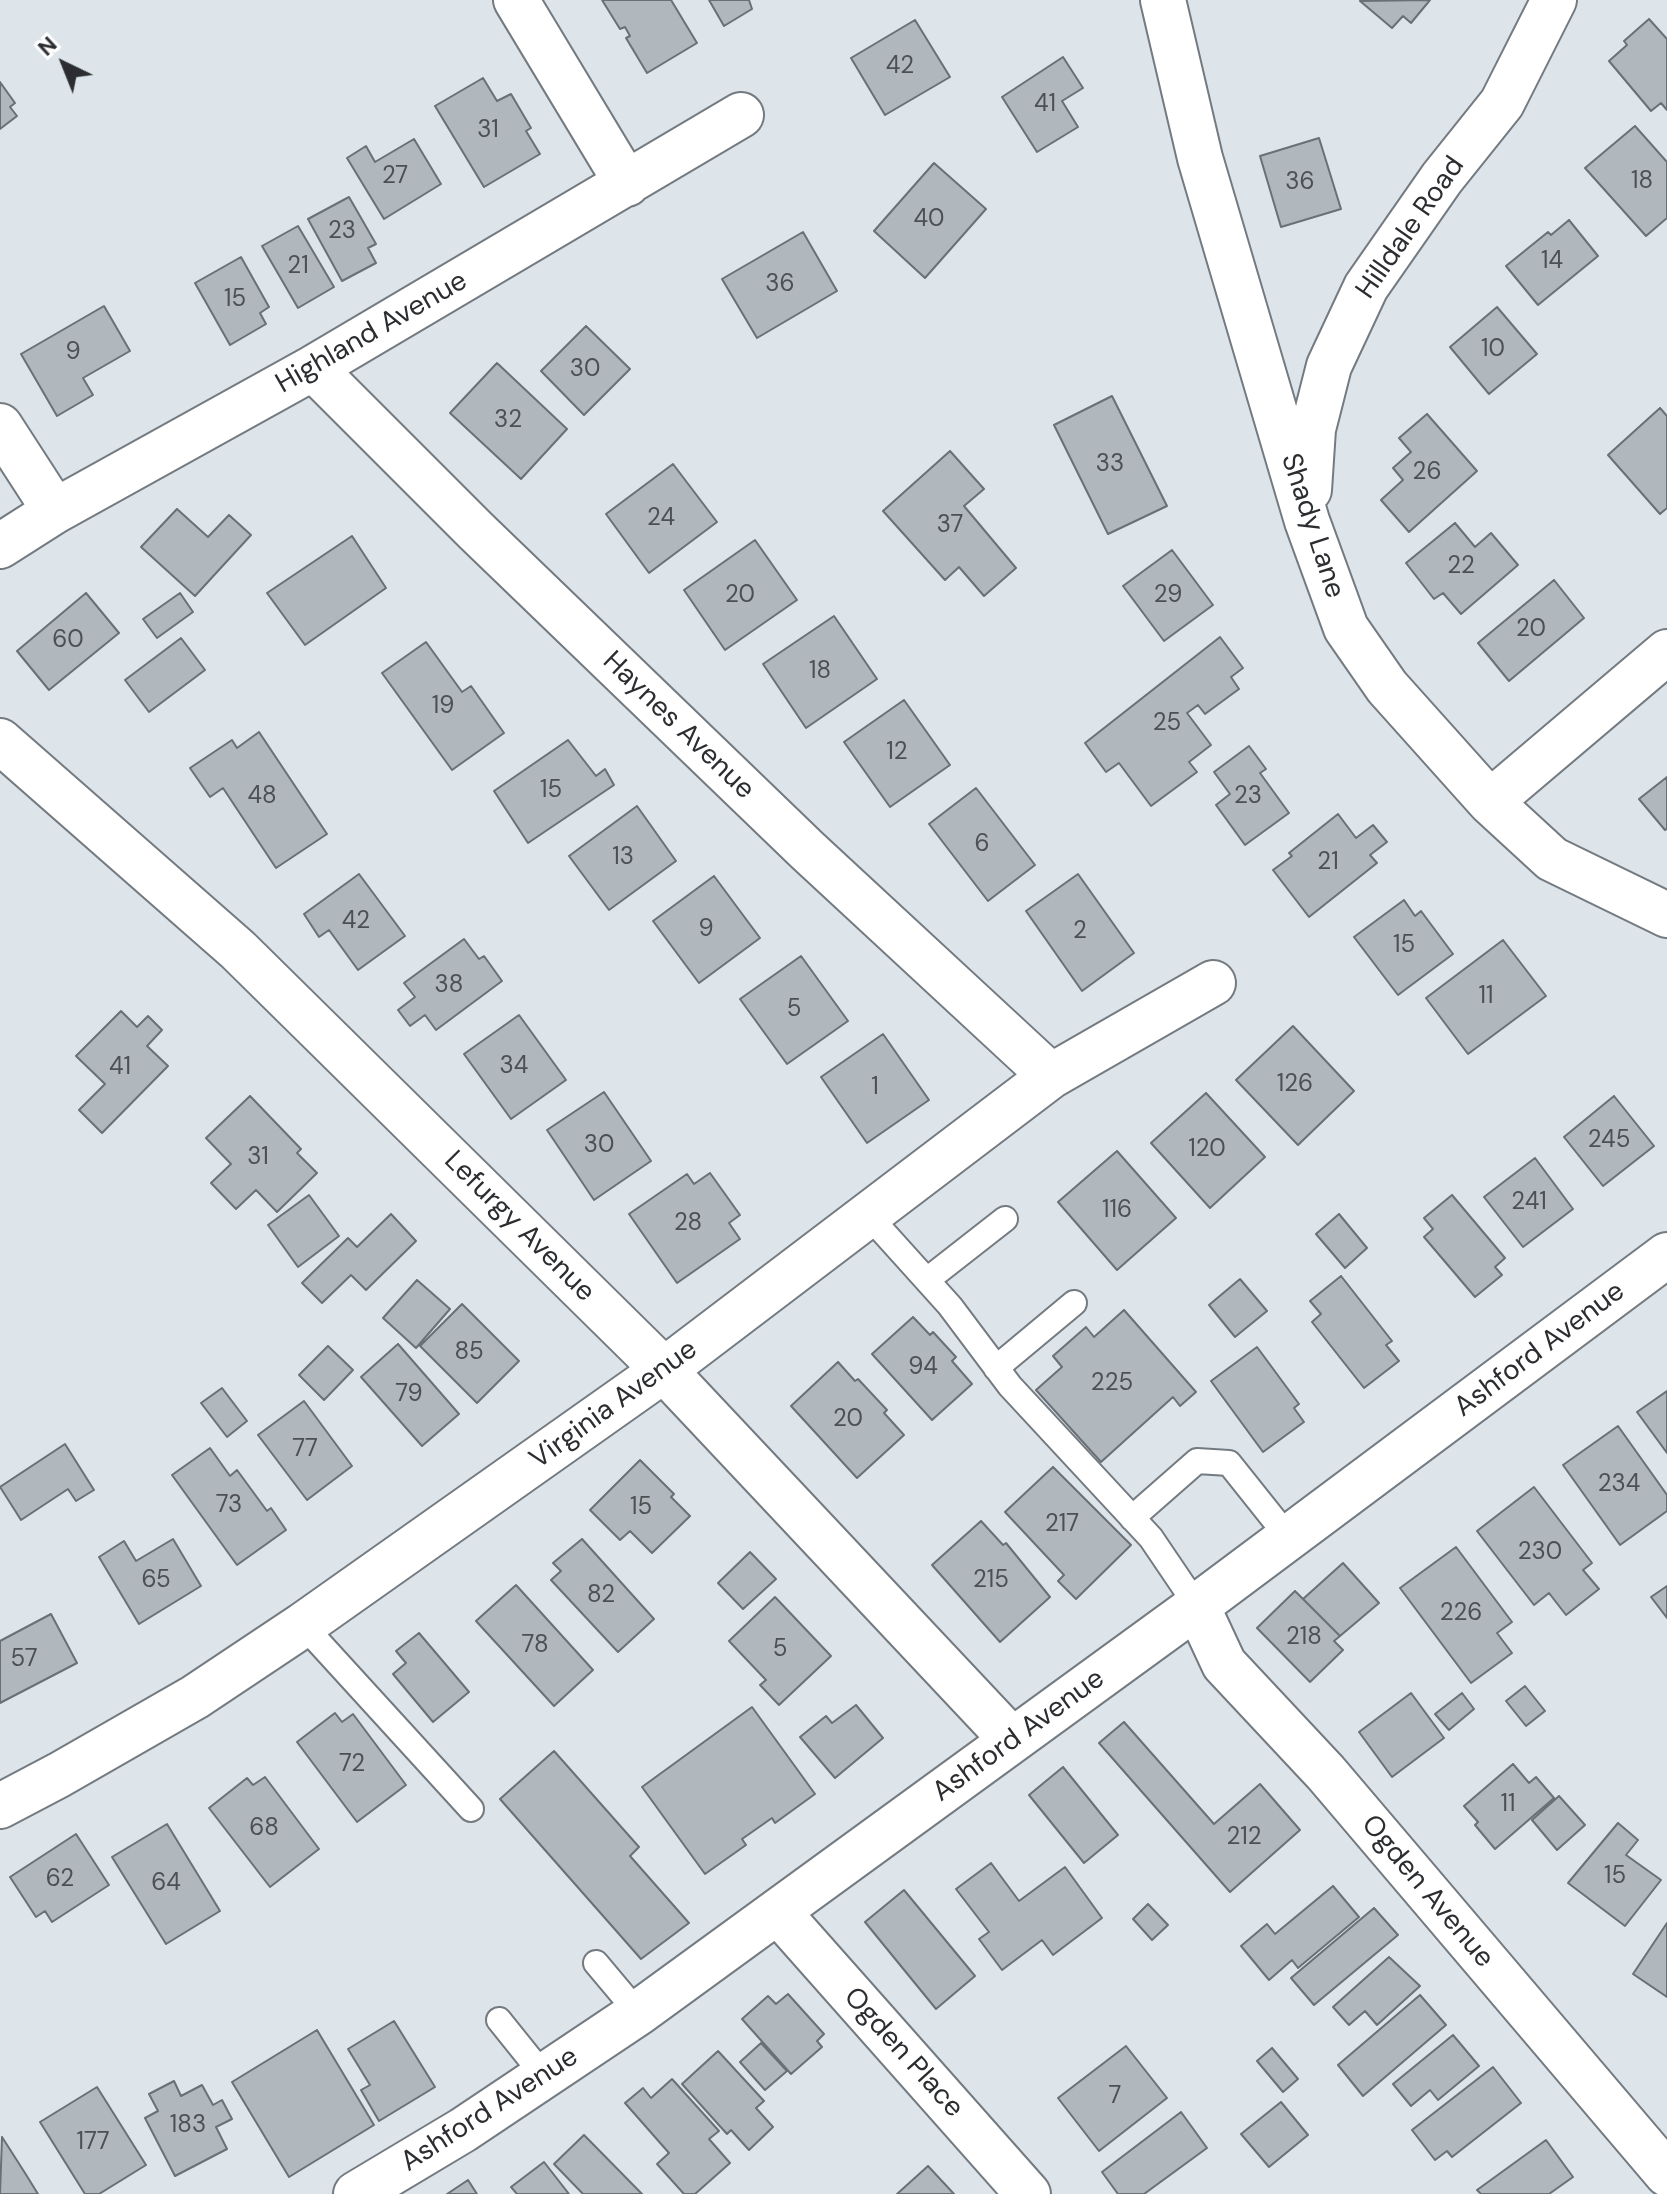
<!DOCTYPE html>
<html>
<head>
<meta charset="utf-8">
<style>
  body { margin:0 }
  #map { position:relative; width:1667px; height:2194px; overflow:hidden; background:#dde5eb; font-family:"DM Sans",sans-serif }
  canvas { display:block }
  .north { position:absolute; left:24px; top:24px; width:80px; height:80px; -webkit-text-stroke:6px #fff; paint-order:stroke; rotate:317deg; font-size:22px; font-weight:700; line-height:32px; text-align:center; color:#2b2d30 }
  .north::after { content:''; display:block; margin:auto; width:28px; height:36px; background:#2b2d30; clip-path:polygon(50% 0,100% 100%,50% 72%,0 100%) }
</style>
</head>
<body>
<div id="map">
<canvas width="1667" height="2194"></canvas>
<div class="north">N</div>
</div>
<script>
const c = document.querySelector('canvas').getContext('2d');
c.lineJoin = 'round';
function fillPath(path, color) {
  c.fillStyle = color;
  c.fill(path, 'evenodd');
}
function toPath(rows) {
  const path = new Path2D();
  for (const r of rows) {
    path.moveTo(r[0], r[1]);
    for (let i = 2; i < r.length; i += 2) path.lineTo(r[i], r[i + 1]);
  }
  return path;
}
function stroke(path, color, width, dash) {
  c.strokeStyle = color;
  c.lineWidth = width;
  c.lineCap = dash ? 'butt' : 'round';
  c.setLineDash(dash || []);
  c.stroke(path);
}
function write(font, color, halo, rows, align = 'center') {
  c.font = font + ' "DM Sans",sans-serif';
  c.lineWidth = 8;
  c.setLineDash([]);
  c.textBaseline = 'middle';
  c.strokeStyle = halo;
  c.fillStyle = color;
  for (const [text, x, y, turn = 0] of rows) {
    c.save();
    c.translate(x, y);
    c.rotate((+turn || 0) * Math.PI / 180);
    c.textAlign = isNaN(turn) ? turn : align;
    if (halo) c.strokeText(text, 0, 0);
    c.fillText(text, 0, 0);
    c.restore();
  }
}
const building = toPath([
  [602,0,671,0,697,43,647,73,626,38,630,36,625,27,620,29,602,0],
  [709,0,749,0,752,9,724,26,709,0],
  [1430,0,1411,23,1403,16,1392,28,1360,1,1430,0],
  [1649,19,1667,39,1667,110,1661,103,1651,111,1609,61,1627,45,1624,41,1649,19],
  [915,20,950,77,885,115,851,58,915,20],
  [1063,57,1083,88,1062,101,1078,127,1037,152,1002,97,1063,57],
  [483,78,497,101,511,94,531,128,526,131,540,154,484,187,435,106,483,78],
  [0,82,15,103,10,107,17,116,0,129,0,82],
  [1635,126,1667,162,1667,218,1646,236,1585,168,1635,126],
  [1319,138,1341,209,1281,227,1260,156,1319,138],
  [414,139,441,184,384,219,347,158,366,146,375,162,414,139],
  [934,163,986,209,925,278,874,231,934,163],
  [349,197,376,244,368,248,376,263,342,281,308,219,349,197],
  [1569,220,1598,256,1538,305,1506,266,1548,232,1551,235,1569,220],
  [298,226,334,287,298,308,262,246,298,226],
  [803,232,837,291,757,338,722,279,803,232],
  [241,257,269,307,260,313,266,324,230,345,195,283,241,257],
  [104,306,130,351,83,378,93,395,57,416,21,354,104,306],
  [1497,307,1537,354,1489,394,1450,347,1497,307],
  [586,326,630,369,584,415,541,371,586,326],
  [497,363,567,429,521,479,450,413,497,363],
  [1112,396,1167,506,1108,534,1054,425,1112,396],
  [1660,408,1667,416,1667,508,1660,514,1608,455,1660,408],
  [1427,414,1477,471,1409,532,1381,500,1403,480,1393,468,1411,452,1399,438,1427,414],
  [950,451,984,489,964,506,1016,568,984,596,959,567,945,580,883,511,950,451],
  [673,464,717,522,649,573,606,514,673,464],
  [177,509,208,537,229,515,251,535,195,596,141,547,177,509],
  [1455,523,1475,547,1491,533,1518,565,1461,614,1443,593,1434,599,1406,563,1455,523],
  [352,536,386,588,305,645,267,593,352,536],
  [755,540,797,600,725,650,684,590,755,540],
  [1172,550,1213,605,1164,641,1123,586,1172,550],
  [1554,580,1584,618,1509,681,1478,643,1554,580],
  [86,593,119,633,49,690,17,651,86,593],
  [180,593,193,612,157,638,143,619,180,593],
  [834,616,877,679,806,728,763,664,834,616],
  [1220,637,1243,668,1231,677,1239,689,1205,714,1198,705,1187,713,1211,745,1189,762,1197,772,1151,806,1119,763,1106,772,1085,743,1220,637],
  [181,638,205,670,149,712,125,680,181,638],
  [426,642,462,692,471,686,504,733,452,770,382,673,426,642],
  [904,700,950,765,890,807,844,742,904,700],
  [259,732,327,834,276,868,223,788,210,797,190,768,232,740,237,748,259,732],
  [568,740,596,776,605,769,614,785,528,843,494,791,568,740],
  [1249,746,1266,769,1260,773,1289,813,1245,845,1216,805,1230,794,1214,772,1249,746],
  [1667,777,1667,829,1665,830,1639,799,1667,777],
  [976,788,1035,865,988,901,929,824,976,788],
  [637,806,676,861,609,910,569,856,637,806],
  [1338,814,1356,838,1373,825,1387,842,1370,855,1377,863,1309,917,1273,870,1292,856,1289,853,1338,814],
  [359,874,405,936,358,970,329,930,319,937,304,914,359,874],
  [1078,874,1134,953,1082,991,1026,911,1078,874],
  [714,876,760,938,699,983,653,921,714,876],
  [1404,900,1415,916,1421,911,1453,954,1398,995,1354,937,1404,900],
  [464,939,479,959,484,956,502,981,436,1030,425,1015,410,1026,398,1010,415,997,404,983,464,939],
  [1503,940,1546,996,1468,1054,1426,998,1503,940],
  [801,956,848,1021,787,1064,740,999,801,956],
  [121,1011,137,1027,148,1016,162,1030,147,1046,168,1066,102,1133,79,1110,105,1084,76,1056,121,1011],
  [519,1015,566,1080,511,1119,464,1054,519,1015],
  [1293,1026,1354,1091,1298,1145,1236,1080,1293,1026],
  [883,1034,929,1100,867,1143,821,1077,883,1034],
  [604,1092,651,1161,594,1200,547,1130,604,1092],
  [1206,1093,1265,1157,1210,1208,1151,1143,1206,1093],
  [250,1096,301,1149,297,1153,317,1173,277,1212,256,1190,236,1209,211,1183,231,1164,206,1138,250,1096],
  [1614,1096,1654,1146,1603,1186,1564,1137,1614,1096],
  [1117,1151,1176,1218,1117,1270,1058,1202,1117,1151],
  [1535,1158,1573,1209,1523,1247,1484,1197,1535,1158],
  [710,1173,740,1215,729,1223,740,1239,677,1283,629,1214,687,1174,694,1184,710,1173],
  [309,1195,339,1236,298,1267,268,1225,309,1195],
  [1452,1195,1505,1258,1495,1267,1502,1275,1475,1297,1424,1237,1433,1229,1424,1218,1452,1195],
  [391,1214,416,1241,366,1290,351,1275,322,1303,302,1283,348,1238,357,1247,391,1214],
  [1339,1214,1367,1248,1345,1268,1316,1234,1339,1214],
  [1341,1276,1392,1341,1386,1345,1399,1361,1364,1388,1312,1322,1321,1314,1310,1301,1341,1276],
  [1240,1279,1267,1311,1235,1337,1209,1305,1240,1279],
  [417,1280,450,1309,416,1348,383,1318,417,1280],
  [462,1304,519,1361,477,1403,420,1346,462,1304],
  [1124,1310,1196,1392,1180,1406,1173,1397,1101,1462,1036,1390,1062,1367,1053,1356,1086,1327,1094,1337,1124,1310],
  [913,1317,930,1335,933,1332,956,1357,952,1361,972,1384,932,1420,872,1354,913,1317],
  [398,1344,459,1414,422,1446,361,1377,398,1344],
  [328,1346,353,1370,324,1400,299,1375,328,1346],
  [1257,1347,1299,1404,1294,1408,1304,1422,1263,1452,1211,1381,1257,1347],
  [838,1362,855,1381,858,1379,887,1410,884,1413,904,1435,857,1478,791,1406,838,1362],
  [222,1388,247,1421,227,1437,201,1403,222,1388],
  [1667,1391,1667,1453,1637,1412,1667,1391],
  [304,1401,352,1466,307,1500,258,1435,304,1401],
  [1618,1426,1667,1495,1667,1511,1620,1545,1563,1465,1618,1426],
  [65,1444,94,1490,76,1501,68,1489,21,1520,0,1487,65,1444],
  [210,1448,230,1476,237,1470,267,1511,271,1508,286,1530,237,1565,172,1475,210,1448],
  [640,1460,674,1494,671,1497,690,1516,652,1553,630,1531,620,1540,590,1510,640,1460],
  [1053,1467,1131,1545,1076,1599,1058,1581,1064,1575,1005,1512,1053,1467],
  [1534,1487,1592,1563,1583,1570,1599,1589,1566,1615,1549,1593,1534,1605,1477,1531,1534,1487],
  [981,1521,1003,1545,1006,1543,1050,1597,1000,1642,932,1565,981,1521],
  [173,1539,201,1586,139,1624,99,1557,124,1541,136,1561,173,1539],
  [582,1539,654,1619,618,1652,551,1580,561,1571,553,1563,582,1539],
  [1456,1547,1512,1622,1497,1633,1512,1653,1471,1683,1400,1588,1456,1547],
  [750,1552,776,1579,743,1609,718,1583,750,1552],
  [1343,1563,1379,1603,1340,1636,1303,1599,1343,1563],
  [516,1585,593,1670,554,1706,476,1621,516,1585],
  [1667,1586,1667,1618,1651,1597,1667,1586],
  [1295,1591,1340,1636,1334,1641,1343,1650,1310,1682,1257,1628,1295,1591],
  [775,1597,831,1656,779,1705,760,1685,766,1680,729,1641,775,1597],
  [51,1614,77,1663,0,1703,0,1641,51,1614],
  [419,1633,469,1692,433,1722,393,1674,406,1663,396,1651,419,1633],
  [1525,1686,1545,1711,1526,1726,1506,1701,1525,1686],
  [1411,1693,1444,1738,1392,1777,1359,1732,1411,1693],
  [1462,1693,1474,1709,1449,1730,1435,1714,1462,1693],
  [856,1705,883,1738,835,1778,800,1737,826,1716,832,1723,856,1705],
  [752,1707,815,1794,775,1823,772,1818,742,1839,746,1845,705,1874,642,1787,752,1707],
  [335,1713,342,1722,353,1714,406,1785,357,1822,297,1742,335,1713],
  [1124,1722,1214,1824,1260,1784,1300,1830,1230,1892,1099,1743,1124,1722],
  [554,1751,639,1847,630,1856,689,1923,641,1959,500,1799,554,1751],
  [1513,1764,1529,1783,1536,1777,1554,1798,1495,1849,1475,1825,1478,1822,1464,1806,1513,1764],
  [1063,1767,1118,1835,1084,1863,1029,1795,1063,1767],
  [265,1777,319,1849,270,1887,209,1808,247,1778,253,1785,265,1777],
  [1559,1796,1585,1825,1557,1850,1532,1820,1559,1796],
  [1618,1823,1638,1840,1626,1855,1661,1880,1625,1926,1568,1883,1618,1823],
  [167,1824,220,1911,166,1944,112,1857,167,1824],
  [76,1834,109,1885,52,1922,45,1911,36,1917,10,1877,76,1834],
  [991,1863,1019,1901,1065,1867,1102,1918,1053,1955,1042,1940,1002,1970,979,1939,989,1932,956,1889,991,1863],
  [1333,1886,1359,1917,1298,1968,1292,1960,1269,1980,1241,1946,1267,1924,1275,1934,1333,1886],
  [904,1890,975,1976,936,2009,865,1922,904,1890],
  [1148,1904,1168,1925,1152,1940,1133,1919,1148,1904],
  [1374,1908,1398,1935,1314,2005,1291,1978,1374,1908],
  [1667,1923,1667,1997,1633,1974,1667,1923],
  [1389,1957,1420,1986,1377,2025,1365,2011,1349,2025,1333,2007,1389,1957],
  [788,1994,824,2034,817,2041,822,2047,791,2074,742,2019,768,1996,776,2004,788,1994],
  [1420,1995,1446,2025,1363,2096,1338,2065,1420,1995],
  [394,2021,435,2087,379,2121,361,2090,370,2085,348,2049,394,2021],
  [317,2030,374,2125,289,2177,232,2082,317,2030],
  [1453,2035,1479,2066,1438,2100,1430,2090,1411,2106,1393,2084,1453,2035],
  [761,2043,787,2071,765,2090,740,2062,761,2043],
  [1126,2046,1167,2098,1099,2151,1058,2098,1126,2046],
  [1272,2048,1298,2079,1283,2092,1257,2061,1272,2048],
  [718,2051,764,2101,756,2108,773,2127,749,2150,731,2130,727,2134,682,2084,718,2051],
  [1493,2067,1521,2103,1452,2157,1447,2151,1435,2160,1412,2130,1493,2067],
  [672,2079,719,2131,709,2139,730,2163,695,2194,684,2194,657,2164,669,2153,625,2103,643,2088,651,2098,672,2079],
  [174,2081,181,2096,202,2085,213,2105,222,2100,232,2119,216,2127,227,2149,175,2176,145,2118,158,2111,149,2094,174,2081],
  [97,2087,146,2165,99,2194,85,2194,40,2122,97,2087],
  [1281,2102,1308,2135,1269,2167,1241,2134,1281,2102],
  [1181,2112,1207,2148,1144,2194,1118,2194,1102,2172,1181,2112],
  [584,2135,642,2194,583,2194,554,2164,584,2135],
  [2,2137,25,2173,38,2194,0,2194,2,2137],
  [1546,2140,1573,2177,1549,2194,1481,2194,1477,2190,1546,2140],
  [544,2162,569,2194,517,2194,511,2187,544,2162],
  [928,2166,954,2194,897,2194,928,2166],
  [468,2180,477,2194,447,2194,468,2180]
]);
fillPath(building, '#b0b7bd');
stroke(building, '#697076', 2);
const lane = toPath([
  [868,1215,950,1306,1010,1386,1151,1538,1197,1606],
  [927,1280,1005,1219],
  [996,1368,1074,1303],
  [1132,1518,1197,1461,1229,1463,1288,1537],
  [303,1625,471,1809],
  [596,1963,638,2013],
  [499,2020,544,2076]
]);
const street = toPath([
  [516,0,627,184],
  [1163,0,1200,158,1307,521,1346,628,1387,687,1490,802,1552,859,1667,915],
  [313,368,476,531,808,851,1051,1076],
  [0,426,55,511],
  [1309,490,1313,429,1329,366,1366,287,1442,178,1502,103,1554,0],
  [0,546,55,511,313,368,741,115],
  [0,741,238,950,664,1370,1012,1740],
  [1490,802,1667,652],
  [0,1806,59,1775,195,1697,303,1625,664,1370,1051,1076,1213,983],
  [778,1912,1028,2194]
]);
const secondary = toPath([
  [1197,1606,1224,1664,1326,1773,1667,2174],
  [356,2194,463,2130,638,2013,1197,1606,1667,1255]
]);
stroke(lane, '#737a80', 28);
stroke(street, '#737a80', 48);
stroke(secondary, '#737a80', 48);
stroke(lane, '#fff', 24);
stroke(street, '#fff', 44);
stroke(secondary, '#fff', 44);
write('24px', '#4c5053', null, [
  ["42",900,67],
  ["41",1045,105],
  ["31",488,131],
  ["27",395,177],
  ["18",1642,182],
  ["36",1300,183],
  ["40",929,220],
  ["23",342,232],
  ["14",1552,262],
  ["21",298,267],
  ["36",780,285],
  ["15",235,300],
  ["10",1493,350],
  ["9",73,353],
  ["30",585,370],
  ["32",508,421],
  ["33",1110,465],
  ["26",1427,473],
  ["24",661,519],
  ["37",950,526],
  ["22",1461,567],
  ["20",740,596],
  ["29",1168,596],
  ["20",1531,630],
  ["60",68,641],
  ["18",820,672],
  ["19",443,707],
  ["25",1167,724],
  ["12",897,753],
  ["15",551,791],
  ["48",262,797],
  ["23",1248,797],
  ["6",982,845],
  ["13",623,858],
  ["21",1328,863],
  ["42",356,922],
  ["9",706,930],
  ["2",1080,932],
  ["15",1404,946],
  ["38",449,986],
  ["11",1486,997],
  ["5",794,1010],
  ["34",514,1067],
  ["41",120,1068],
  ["126",1295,1085],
  ["1",875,1088],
  ["245",1609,1141],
  ["30",599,1146],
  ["120",1207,1150],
  ["31",258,1158],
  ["241",1529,1203],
  ["116",1117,1211],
  ["28",688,1224],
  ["85",469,1353],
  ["94",923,1368],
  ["225",1112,1384],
  ["79",409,1395],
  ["20",848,1420],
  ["77",305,1450],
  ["234",1619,1485],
  ["73",229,1506],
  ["15",641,1508],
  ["217",1062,1525],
  ["230",1540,1553],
  ["65",156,1581],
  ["215",991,1581],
  ["82",601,1596],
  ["226",1461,1614],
  ["218",1304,1638],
  ["78",535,1646],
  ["5",780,1650],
  ["57",24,1660],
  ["72",352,1765],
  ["11",1508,1805],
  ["68",264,1829],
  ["212",1244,1838],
  ["15",1615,1877],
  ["62",60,1880],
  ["64",166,1884],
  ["7",1115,2097],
  ["183",188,2126],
  ["177",93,2143]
]);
write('28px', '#2b2d30', '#fff', [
  ["Hilldale Road",1411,228,-55],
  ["Highland Avenue",372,333,-30],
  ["Shady Lane",1312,526,72],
  ["Haynes Avenue",678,726,44],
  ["Lefurgy Avenue",519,1227,45],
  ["Ashford Avenue",1540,1350,-37],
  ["Virginia Avenue",614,1405,-36],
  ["Ashford Avenue",1019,1736,-36],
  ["Ogden Avenue",1427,1892,50],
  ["Ogden Place",903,2053,48],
  ["Ashford Avenue",490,2110,-33]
]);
</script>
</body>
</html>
